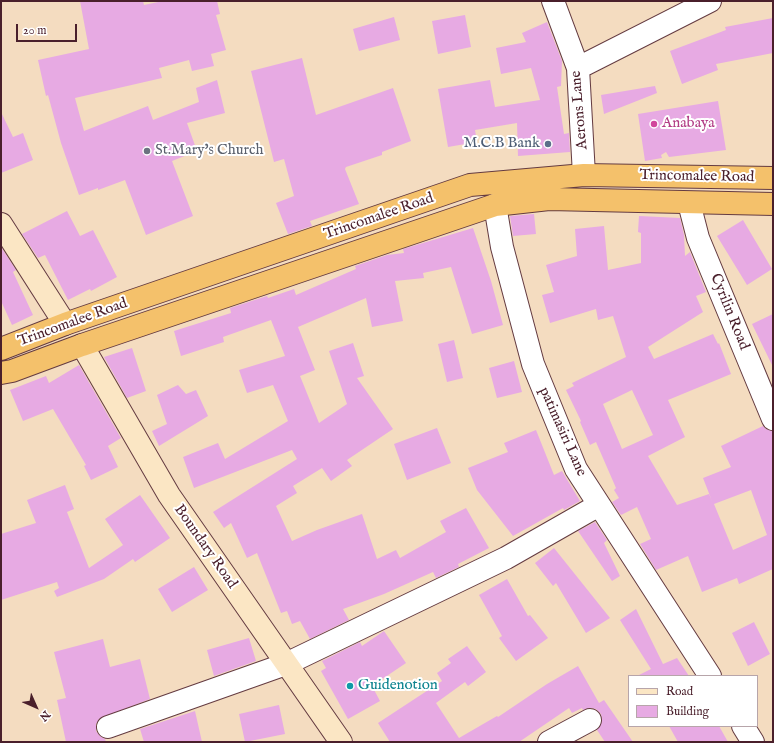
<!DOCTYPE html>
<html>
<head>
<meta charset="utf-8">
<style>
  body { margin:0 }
  #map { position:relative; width:774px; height:743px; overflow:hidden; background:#f4dcc0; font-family:"IM FELL English",serif }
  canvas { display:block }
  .frame { position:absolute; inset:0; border:2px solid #4a1f2b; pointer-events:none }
  .legend { position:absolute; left:628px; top:675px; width:130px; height:52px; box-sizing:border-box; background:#fff; border:1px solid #b7a5aa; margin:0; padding:5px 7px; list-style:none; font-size:12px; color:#4a1f2b }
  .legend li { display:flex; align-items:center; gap:8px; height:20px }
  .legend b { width:20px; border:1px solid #b7a5aa }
  .north { position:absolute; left:16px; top:687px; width:40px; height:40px; -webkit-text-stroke:3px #fff; paint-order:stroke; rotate:135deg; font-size:11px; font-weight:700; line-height:16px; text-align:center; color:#4a1f2b }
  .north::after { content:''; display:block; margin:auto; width:14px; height:18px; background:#4a1f2b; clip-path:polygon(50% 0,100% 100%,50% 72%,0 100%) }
  .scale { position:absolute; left:16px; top:24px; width:61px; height:18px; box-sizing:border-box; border:2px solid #4a1f2b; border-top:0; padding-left:5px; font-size:12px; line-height:14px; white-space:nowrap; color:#4a1f2b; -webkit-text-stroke:3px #fff; paint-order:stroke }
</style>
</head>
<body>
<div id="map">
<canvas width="774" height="743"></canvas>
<div class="frame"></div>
<ul class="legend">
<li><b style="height:5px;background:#fbe6c4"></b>Road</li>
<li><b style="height:11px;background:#e7aae3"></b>Building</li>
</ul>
<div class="north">N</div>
<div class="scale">20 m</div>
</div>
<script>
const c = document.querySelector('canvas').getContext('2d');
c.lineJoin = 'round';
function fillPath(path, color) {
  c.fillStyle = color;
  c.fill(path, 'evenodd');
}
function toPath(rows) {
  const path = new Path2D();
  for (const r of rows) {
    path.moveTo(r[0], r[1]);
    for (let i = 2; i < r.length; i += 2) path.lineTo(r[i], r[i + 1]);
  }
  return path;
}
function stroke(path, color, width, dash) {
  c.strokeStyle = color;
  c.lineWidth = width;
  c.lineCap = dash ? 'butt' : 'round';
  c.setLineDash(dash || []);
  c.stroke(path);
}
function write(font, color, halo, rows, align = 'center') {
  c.font = font + ' "IM FELL English",serif';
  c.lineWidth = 4;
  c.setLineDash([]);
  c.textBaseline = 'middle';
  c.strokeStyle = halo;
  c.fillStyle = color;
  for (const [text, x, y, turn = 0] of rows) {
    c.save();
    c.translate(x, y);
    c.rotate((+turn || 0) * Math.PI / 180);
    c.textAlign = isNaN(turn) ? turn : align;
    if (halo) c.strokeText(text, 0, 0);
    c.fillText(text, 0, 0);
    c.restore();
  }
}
fillPath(toPath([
  [80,1,143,1,144,5,163,1,217,1,220,14,216,15,226,50,211,54,214,66,192,71,189,60,159,68,162,78,75,98,84,131,148,106,153,120,199,102,196,88,217,80,225,113,187,123,197,151,172,161,193,216,146,235,125,180,98,190,98,188,79,195,61,143,48,95,46,96,38,60,89,49],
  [465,15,471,47,438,54,432,21],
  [394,17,400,40,359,51,353,29],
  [773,18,773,53,716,64,718,70,682,84,670,51,726,30,725,27],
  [547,22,562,61,561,86,557,87,564,134,569,133,570,152,518,156,517,123,475,130,477,142,448,147,438,89,490,80,495,107,540,100,531,68,501,74,496,48,526,42,522,33],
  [302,58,316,115,393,88,411,141,382,152,382,155,346,167,345,169,359,204,310,221,312,226,288,234,276,203,294,196,284,159,274,162,251,71],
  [655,86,657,93,604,114,601,95],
  [718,101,726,150,669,157,666,152,661,155,662,158,645,161,638,114],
  [1,112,13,137,23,133,33,160,1,173],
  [67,211,80,236,93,230,117,277,91,291,90,289,68,300,45,255,38,258,22,234],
  [534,214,536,234,513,236,510,216],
  [639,216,680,218,684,235,685,256,690,252,706,292,696,296,703,312,648,347,654,359,713,334,718,344,719,343,731,374,668,400,685,437,648,456,677,505,709,494,712,501,703,478,731,467,721,446,763,426,766,429,773,431,773,569,739,584,737,578,702,592,688,556,656,570,640,544,651,539,637,507,621,515,612,502,619,498,614,490,616,488,596,442,590,445,580,422,581,421,566,390,574,386,572,383,626,357,613,316,598,320,596,309,550,323,542,295,554,292,546,265,577,256,575,229,604,226,608,270,641,263,641,233,638,232],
  [632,390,653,435,622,449,603,404],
  [751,490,767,535,733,550,714,504],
  [743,220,772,269,747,285,717,236],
  [473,228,491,281,503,325,472,334,451,267,423,273,424,278,395,281,403,321,372,327,366,298,298,327,315,370,300,376,319,423,347,404,329,351,353,343,364,376,357,378,393,429,347,460,352,466,331,481,322,468,293,486,297,493,276,506,292,541,317,530,362,514,377,559,396,550,400,558,446,532,440,521,466,508,489,548,458,564,459,567,436,578,433,572,384,594,343,609,349,620,310,639,300,621,292,624,287,611,281,613,257,553,247,558,231,523,224,528,213,512,297,459,292,450,194,488,183,457,218,443,225,459,288,421,273,385,247,393,239,370,285,356,271,320,223,337,224,342,181,356,174,331,231,313,230,308,267,296,268,298,294,289,296,295,356,269,355,266,387,255,404,253,403,249],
  [1,247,16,270,13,272,33,315,12,325,1,301],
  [773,314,773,367,752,324],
  [454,340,463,378,447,382,438,344],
  [132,348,146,391,127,398,104,357],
  [514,361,522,392,497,398,489,368],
  [79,365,121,438,108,446,118,467,91,480,84,466,86,465,53,409,23,421,10,390,46,376,49,383],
  [178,385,186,394,196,390,208,416,159,446,152,431,167,424,157,395],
  [437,428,451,463,407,480,394,444],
  [536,430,554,475,562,471,580,501,564,510,563,508,513,536,477,490,468,468,508,452,504,443],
  [65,485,74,509,67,512,89,568,123,545,105,519,140,495,170,538,135,562,133,559,104,579,57,597,54,591,59,588,57,582,1,600,1,534,36,523,27,500],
  [595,522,607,540,604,543,620,576,612,581,578,531],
  [554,548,610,618,586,633,556,583,553,586,535,563],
  [194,567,208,590,172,612,158,589],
  [507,579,528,616,530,615,548,638,516,661,499,638,502,636,479,595],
  [636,609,663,664,677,658,689,676,637,676,651,669,620,620],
  [754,622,770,654,748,666,732,633],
  [384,631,406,663,372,686,380,701,348,719,321,671,326,668,322,661,360,642,362,646],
  [249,638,256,661,214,676,207,650],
  [103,639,110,667,140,659,150,699,99,719,96,724,96,731,100,736,105,739,106,742,66,742,57,700,66,698,54,652],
  [467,646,486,672,468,686,465,682,436,703,459,738,497,716,498,717,547,684,578,666,599,703,604,700,633,742,605,742,597,730,602,721,601,714,596,709,590,708,583,710,582,708,572,713,569,708,519,742,390,742,378,723,442,681,437,673,451,663,448,659],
  [279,705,285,734,245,742,239,714],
  [195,711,202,742,144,742,140,729],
  [669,726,719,726,728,742,678,742]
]), '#e7aae3');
const minor = toPath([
  [553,1,578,68,584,175],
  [578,68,710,1],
  [689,203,698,238,773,419],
  [495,205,502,247,533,364,576,469,710,676],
  [743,726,753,742],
  [108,727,286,664,506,558,599,505],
  [549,742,590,720]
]);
const secondary = toPath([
  [1,224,65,324],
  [82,345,169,495,341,742]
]);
const trunk = toPath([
  [1,349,65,324,470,185,584,175,773,178],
  [1,373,12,371,82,345,495,205,549,199,773,204]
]);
stroke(minor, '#643b41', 24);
stroke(secondary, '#643b41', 24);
stroke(trunk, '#643b41', 24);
stroke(minor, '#fff', 22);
stroke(secondary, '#fbe6c4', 22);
stroke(trunk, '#f4c16b', 22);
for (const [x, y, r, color] of [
  [654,124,4,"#d1479c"],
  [548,144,4,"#5c6f8a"],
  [147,151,4,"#6b7280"],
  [350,686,4,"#0f9aa8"]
]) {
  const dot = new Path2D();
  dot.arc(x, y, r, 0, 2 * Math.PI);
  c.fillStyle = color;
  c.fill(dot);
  stroke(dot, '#fff', 1.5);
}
write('15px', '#4a1f2b', '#fff', [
  ["Aerons Lane",580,110,-95],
  ["Trincomalee Road",697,177,1],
  ["Trincomalee Road",379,217,-19],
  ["Cyrilin Road",729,312,68],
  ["Trincomalee Road",73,323,-20],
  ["patimasiri Lane",562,432,66],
  ["Boundary Road",205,547,55]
]);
write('15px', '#b23c85', '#fff', [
  ["Anabaya",662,124]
], 'left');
write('15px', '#4e5e75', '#fff', [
  ["M.C.B Bank",540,144]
], 'right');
write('15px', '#5b616d', '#fff', [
  ["St.Mary's Church",155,151]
], 'left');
write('15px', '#0d838f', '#fff', [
  ["Guidenotion",358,686]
], 'left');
</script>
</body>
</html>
